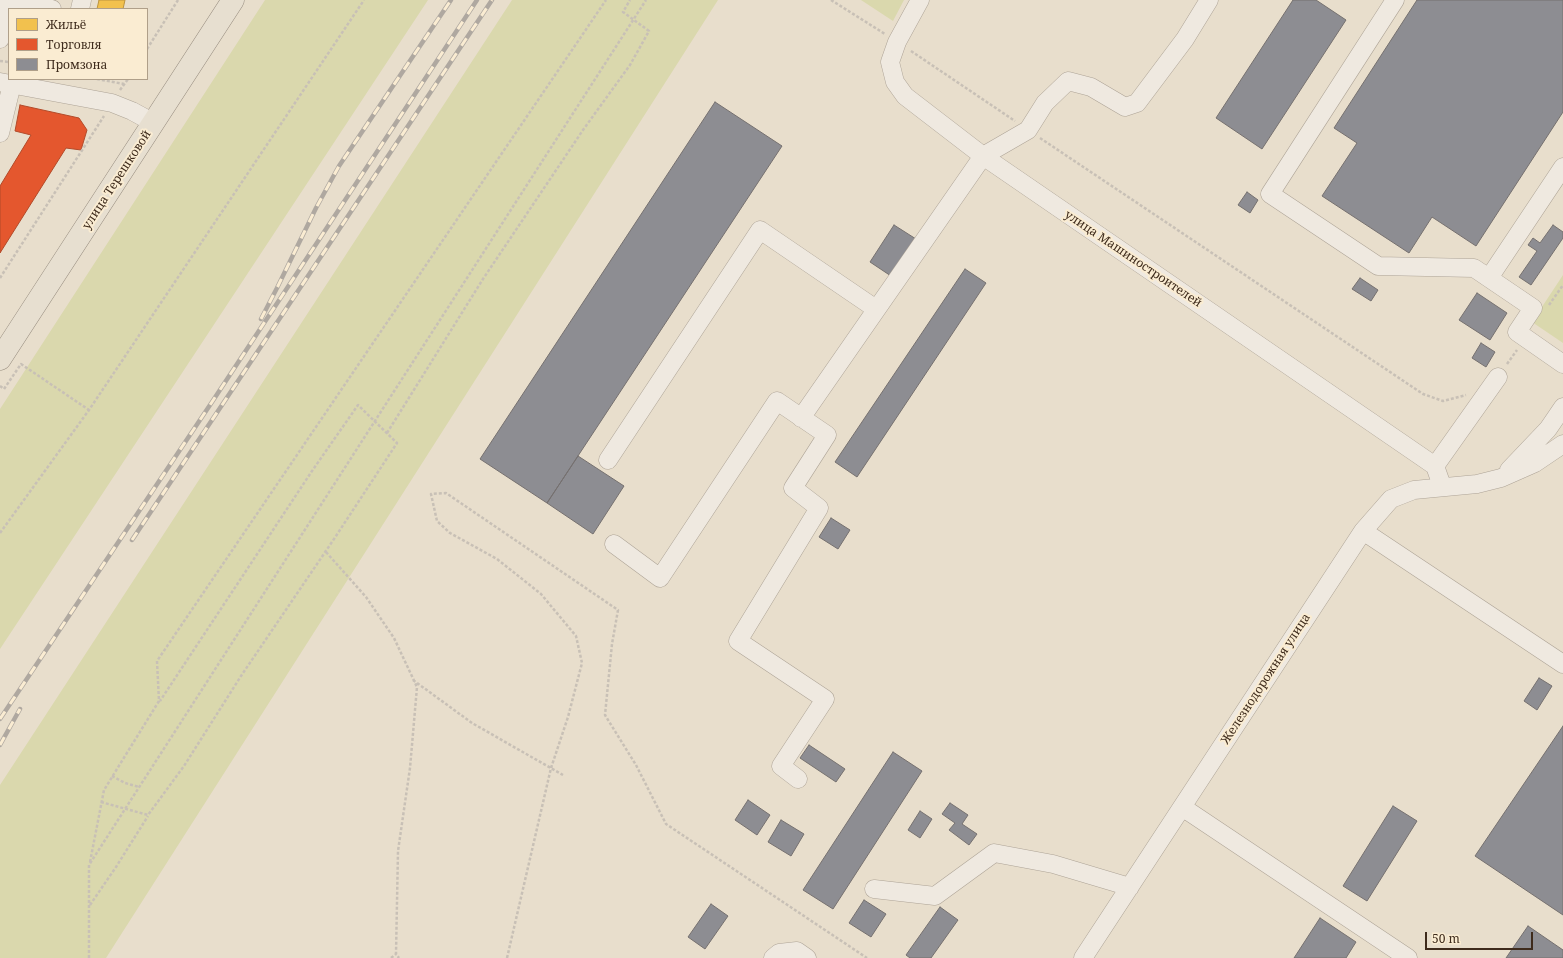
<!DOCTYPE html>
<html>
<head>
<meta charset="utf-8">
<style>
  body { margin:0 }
  #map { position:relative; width:1563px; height:958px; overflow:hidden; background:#e8decc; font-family:"Noto Serif",serif }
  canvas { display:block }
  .legend { position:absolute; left:8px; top:8px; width:140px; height:72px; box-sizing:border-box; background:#faecd2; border:1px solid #af9f89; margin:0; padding:5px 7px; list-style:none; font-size:12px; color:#3e2b1c }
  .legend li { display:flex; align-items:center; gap:8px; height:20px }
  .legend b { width:20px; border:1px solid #af9f89 }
  .scale { position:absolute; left:1425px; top:932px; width:108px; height:18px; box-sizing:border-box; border:2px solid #3e2b1c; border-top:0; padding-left:5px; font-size:12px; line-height:14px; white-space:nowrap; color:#3e2b1c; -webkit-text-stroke:3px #faecd2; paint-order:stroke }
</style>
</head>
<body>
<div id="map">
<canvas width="1563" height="958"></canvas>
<ul class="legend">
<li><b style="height:11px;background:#f2c14e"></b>Жильё</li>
<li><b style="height:11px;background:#e4572e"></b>Торговля</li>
<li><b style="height:11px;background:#8d8d92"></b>Промзона</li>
</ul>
<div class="scale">50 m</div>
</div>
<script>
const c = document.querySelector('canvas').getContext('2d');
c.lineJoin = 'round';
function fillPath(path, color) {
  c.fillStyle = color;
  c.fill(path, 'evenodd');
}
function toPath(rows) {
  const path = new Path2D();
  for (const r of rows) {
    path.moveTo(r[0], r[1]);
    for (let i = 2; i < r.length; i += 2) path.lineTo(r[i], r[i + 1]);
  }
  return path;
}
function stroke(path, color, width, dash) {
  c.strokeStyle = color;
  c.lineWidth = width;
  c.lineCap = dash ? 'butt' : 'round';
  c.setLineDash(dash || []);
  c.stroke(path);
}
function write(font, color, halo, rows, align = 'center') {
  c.font = font + ' "Noto Serif",serif';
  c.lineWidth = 4;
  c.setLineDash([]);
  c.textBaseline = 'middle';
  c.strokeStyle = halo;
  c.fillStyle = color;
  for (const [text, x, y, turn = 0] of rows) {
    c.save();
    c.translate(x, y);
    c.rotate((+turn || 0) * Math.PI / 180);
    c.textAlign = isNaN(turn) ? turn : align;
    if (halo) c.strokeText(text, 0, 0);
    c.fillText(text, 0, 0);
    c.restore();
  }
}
fillPath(toPath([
  [265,0,428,0,0,649,0,409],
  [512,0,718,0,106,958,0,958,0,785],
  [861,0,904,0,893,21],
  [1563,275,1563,343,1532,322]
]), '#dad8ad');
const homes = toPath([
  [99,0,125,0,123,9,97,9,99,0]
]);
fillPath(homes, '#f2c14e');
stroke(homes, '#bc943f', 1);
const shops = toPath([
  [20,105,79,118,87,130,81,150,66,148,0,253,0,186,31,135,15,131,20,105]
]);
fillPath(shops, '#e4572e');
stroke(shops, '#b24a29', 1);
const industry = toPath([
  [1293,0,1316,0,1346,20,1262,149,1216,118,1293,0],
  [1417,0,1563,0,1563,112,1476,246,1432,217,1409,253,1322,196,1357,143,1334,128,1417,0],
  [715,102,782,146,547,503,480,459,715,102],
  [1247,192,1258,200,1250,213,1238,205,1247,192],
  [894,225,916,239,891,276,870,262,894,225],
  [1553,225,1563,232,1563,238,1531,285,1519,277,1537,251,1528,245,1533,238,1540,243,1553,225],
  [965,269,986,283,857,477,835,462,965,269],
  [1360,278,1378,290,1371,301,1352,289,1360,278],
  [1477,293,1507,313,1490,340,1459,320,1477,293],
  [1481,343,1495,352,1486,367,1472,358,1481,343],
  [578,456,624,486,593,534,547,503,578,456],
  [831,518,850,530,838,549,819,537,831,518],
  [1539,678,1552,686,1537,710,1524,701,1539,678],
  [1563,726,1563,915,1475,856,1563,726],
  [809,745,845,769,836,782,800,758,809,745],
  [893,752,922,771,833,909,803,890,893,752],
  [748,800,770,815,757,835,735,820,748,800],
  [950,803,968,815,962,824,977,834,969,845,949,830,955,823,942,814,950,803],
  [1393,806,1417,821,1367,901,1343,886,1393,806],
  [920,811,932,819,920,838,908,830,920,811],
  [781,820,804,834,791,856,768,842,781,820],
  [864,900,886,914,871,937,849,923,864,900],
  [711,904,728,916,705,949,688,937,711,904],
  [940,907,958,920,931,958,910,958,906,955,940,907],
  [1320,918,1356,942,1346,958,1294,958,1320,918],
  [1528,926,1563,950,1563,958,1506,958,1528,926]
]);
fillPath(industry, '#8d8d92');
stroke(industry, '#75706f', 1);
const minor = toPath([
  [2,0,52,9],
  [920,0,897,42,890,62,895,82,905,96,983,156,1435,466,1442,486],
  [1395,0,1270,194,1378,266,1474,268,1533,308,1517,332,1563,364],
  [80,9,82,0],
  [0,39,9,1],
  [0,82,112,103,132,111,154,123],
  [0,133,12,84],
  [1489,278,1563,167],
  [801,418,983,156,1028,130,1045,103,1068,81,1091,87,1125,107,1137,103,1185,39,1209,0],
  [608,460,760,230,876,309],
  [1435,466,1498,377],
  [1509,470,1548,429,1563,407],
  [1363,531,1563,664],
  [614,544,660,578,777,401,827,435,793,488,819,508,738,641,825,699,781,766,798,779],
  [1182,807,1408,958],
  [874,889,935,896,994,853,1053,864,1130,887],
  [773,958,779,953,797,951,807,958],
  [1083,958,1363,531,1391,499,1414,490,1477,484,1501,478,1535,463,1563,444]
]);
const major = toPath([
  [0,359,233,0]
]);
stroke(minor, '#ada396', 19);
stroke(major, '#93897c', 23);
stroke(toPath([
  [831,0,885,34],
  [147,49,178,0],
  [911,51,1015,121],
  [0,61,9,62],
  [97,79,124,84],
  [120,90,128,79],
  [1040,138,1423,394,1443,401,1466,395],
  [0,278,104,116],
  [1549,305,1563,285],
  [1507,364,1517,350],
  [0,386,4,389,21,364,89,410],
  [387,433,483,279,583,130,630,65,649,31,623,12,630,0],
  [0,533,89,410,364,0],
  [326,552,366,597,394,638,417,687,410,768,398,851,396,954,399,958],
  [413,680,472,723,563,775],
  [112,776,125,783,139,787],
  [101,802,148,815,184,766,241,676,334,539,397,443,358,405,312,471,160,701],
  [90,862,104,790,159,701,157,661,606,0],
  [90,905,116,867,148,816],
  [89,958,89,865,646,0],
  [391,958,396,954],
  [507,958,551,768,568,717,582,663,576,636,541,594,497,559,450,533,437,521,431,494,446,493,618,610,612,644,605,715,636,765,666,824,867,958]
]), '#c8c0b6', 2.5, [3, 2]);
stroke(minor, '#efe9e0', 18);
stroke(major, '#e7dfd0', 22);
const rail = toPath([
  [261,319,277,288,316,208,339,166,451,0],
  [132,540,492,0],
  [0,719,212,402,477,0],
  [0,745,20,709]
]);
stroke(rail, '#afa8a0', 4.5);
stroke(rail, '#faecd2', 3, [9]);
write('12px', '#3e2b1c', '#faecd2', [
  ["улица Терешковой",117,180,-57],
  ["улица Машиностроителей",1133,259,34],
  ["Железнодорожная улица",1266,679,-57]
]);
</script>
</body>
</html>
